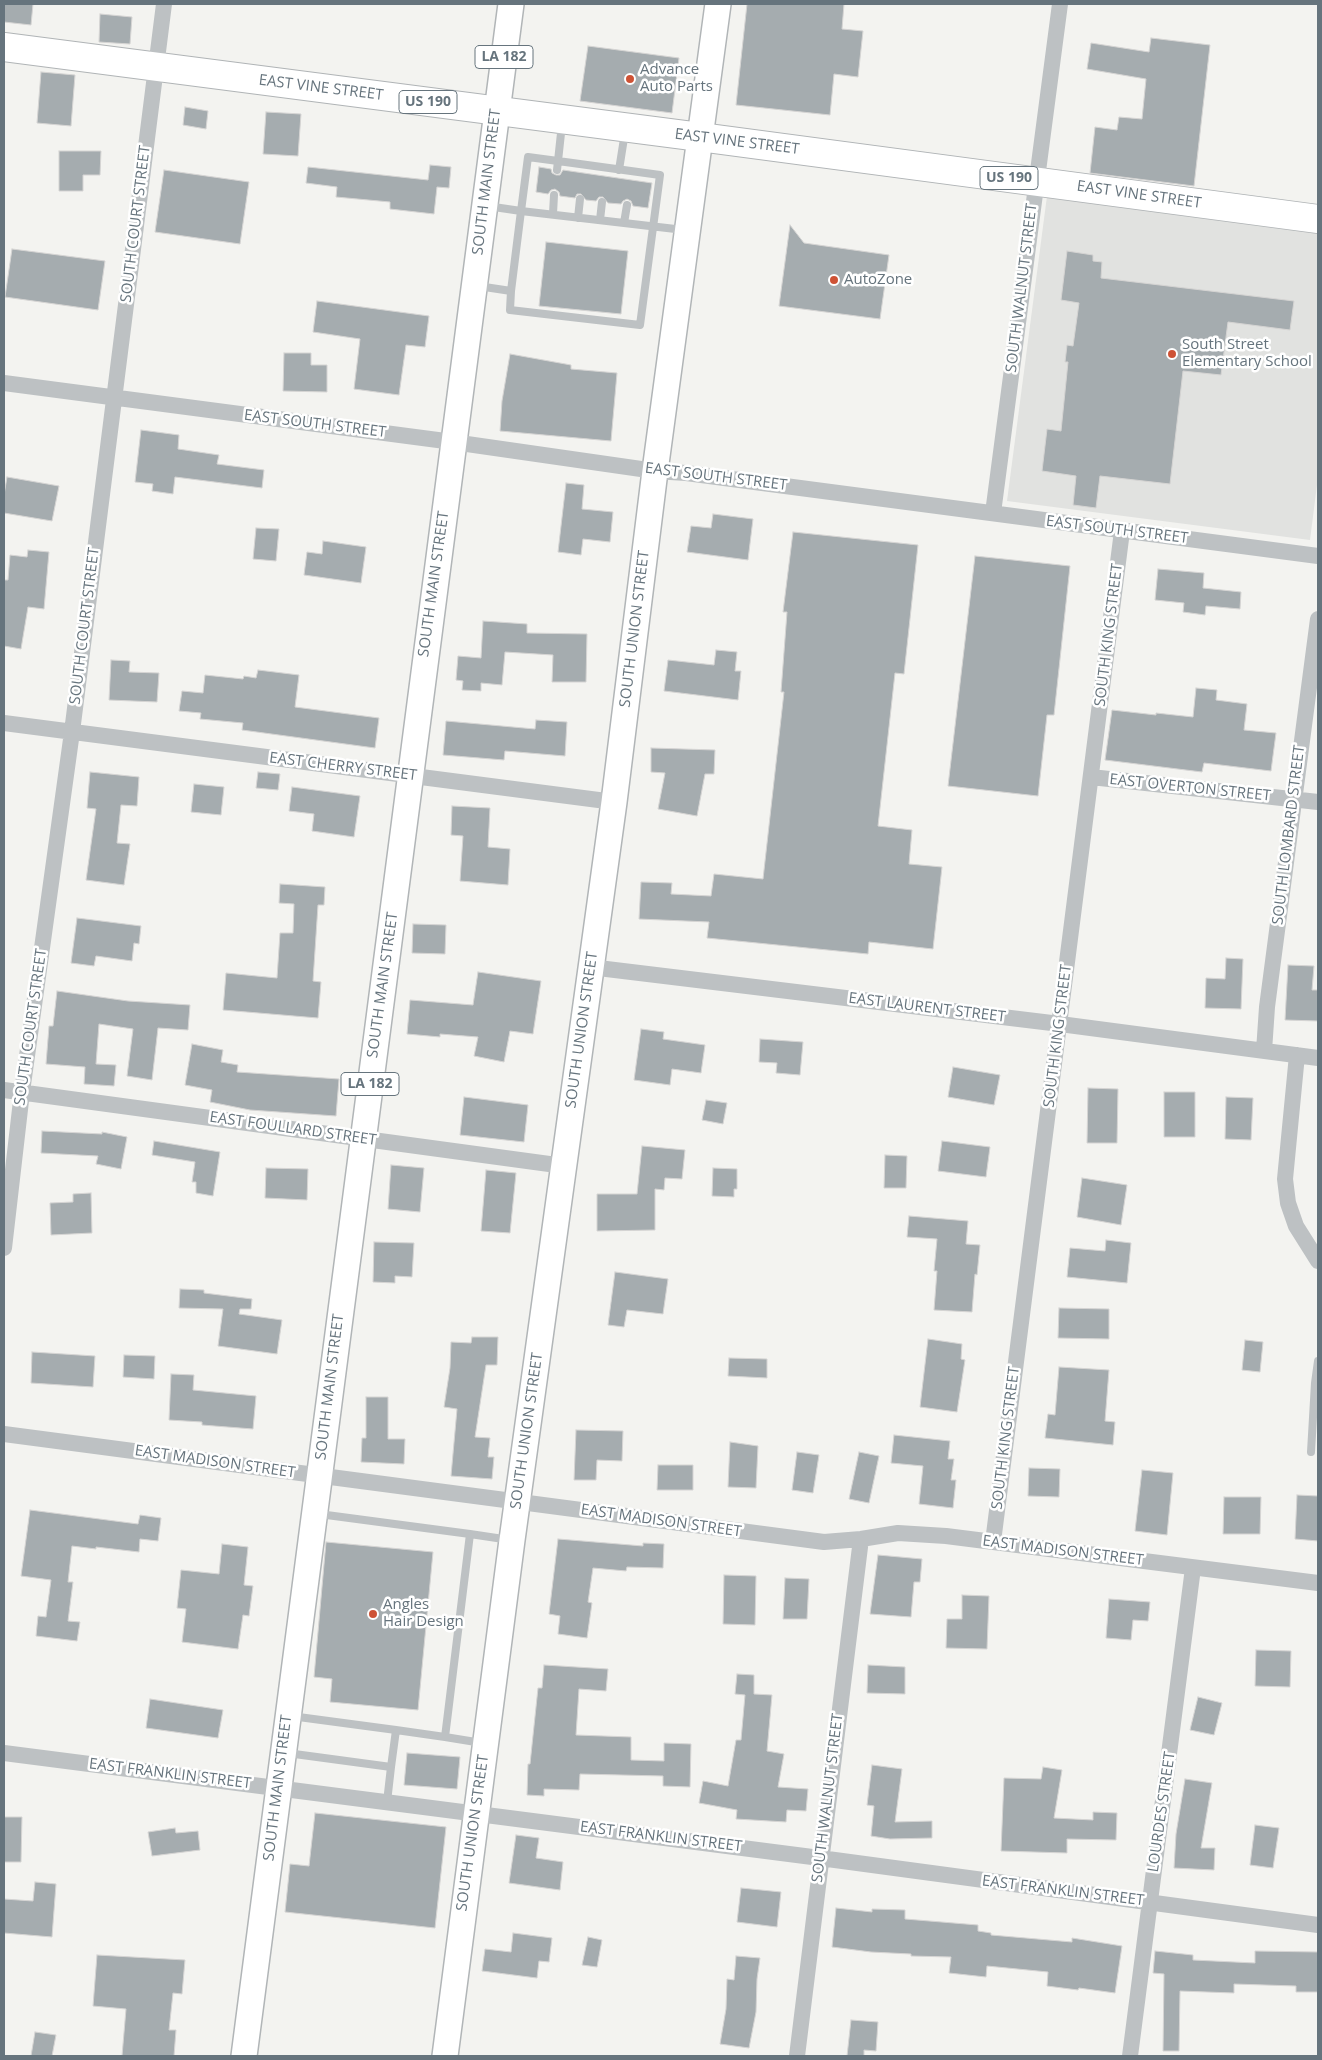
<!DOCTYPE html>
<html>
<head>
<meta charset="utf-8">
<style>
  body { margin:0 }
  #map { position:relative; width:1322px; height:2060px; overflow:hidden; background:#f3f3f0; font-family:"Open Sans",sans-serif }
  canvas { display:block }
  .frame { position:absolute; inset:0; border:5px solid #66747d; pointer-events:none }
</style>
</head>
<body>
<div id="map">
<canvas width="1322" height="2060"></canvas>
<div class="frame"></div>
</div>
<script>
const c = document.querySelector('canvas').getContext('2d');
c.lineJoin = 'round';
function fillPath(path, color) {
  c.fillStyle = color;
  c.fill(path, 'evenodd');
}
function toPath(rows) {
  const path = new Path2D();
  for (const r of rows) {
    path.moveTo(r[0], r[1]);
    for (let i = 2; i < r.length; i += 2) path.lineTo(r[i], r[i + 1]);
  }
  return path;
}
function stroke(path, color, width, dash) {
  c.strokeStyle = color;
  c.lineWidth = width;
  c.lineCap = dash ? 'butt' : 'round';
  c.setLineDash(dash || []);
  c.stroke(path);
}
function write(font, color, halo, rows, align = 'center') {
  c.font = font + ' "Open Sans",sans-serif';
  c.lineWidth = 5;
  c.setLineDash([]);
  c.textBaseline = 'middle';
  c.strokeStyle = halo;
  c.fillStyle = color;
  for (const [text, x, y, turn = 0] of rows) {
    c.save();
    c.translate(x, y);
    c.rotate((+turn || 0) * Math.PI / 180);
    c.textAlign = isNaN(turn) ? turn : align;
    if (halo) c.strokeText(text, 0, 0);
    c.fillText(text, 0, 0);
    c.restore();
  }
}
fillPath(toPath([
  [1047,196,1318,231,1318,477,1310,540,1007,501]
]), '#e1e2e0');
const building = toPath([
  [4,4,33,4,31,25,4,22,4,4],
  [747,4,844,4,842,29,863,31,858,77,834,74,830,115,736,105,747,4],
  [100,14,132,17,130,44,99,42,100,14],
  [1151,38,1210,45,1194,186,1090,173,1095,127,1117,130,1119,117,1142,119,1146,79,1087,69,1091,43,1149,52,1151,38],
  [588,46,679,58,672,113,580,101,588,46],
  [41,72,75,75,71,126,37,123,41,72],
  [185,107,208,111,206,129,183,125,185,107],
  [266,112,301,114,298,156,263,154,266,112],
  [59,151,101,151,100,175,83,175,83,191,59,191,59,151],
  [430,165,451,167,449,188,437,187,434,214,390,209,390,202,336,197,337,187,306,183,308,167,428,180,430,165],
  [539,167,551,169,552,173,556,175,560,175,563,170,652,183,648,208,633,206,631,201,627,199,623,201,621,204,608,203,603,197,599,197,596,201,586,200,581,194,577,194,575,198,560,196,559,192,555,189,551,190,548,194,536,192,539,167],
  [164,170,249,182,240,244,155,232,164,170],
  [790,225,804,243,889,255,880,319,779,306,790,225],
  [546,242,628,251,621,314,539,306,546,242],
  [12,249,105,261,98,310,5,297,12,249],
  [1067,251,1093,255,1093,261,1102,262,1101,278,1294,301,1290,330,1228,322,1221,375,1183,371,1170,484,1100,476,1096,508,1073,505,1076,476,1042,471,1047,429,1061,431,1068,362,1065,362,1067,345,1073,346,1079,303,1061,300,1067,251],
  [317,301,429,316,425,347,406,345,399,395,354,389,360,339,313,332,317,301],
  [284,353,311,353,311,365,327,365,327,392,283,391,284,353],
  [510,354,571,365,571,369,617,373,611,441,500,431,502,401,510,354],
  [141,430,179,435,178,449,219,455,217,464,264,470,262,488,175,477,173,494,152,491,153,484,135,482,141,430],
  [7,477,59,486,52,521,4,513,4,495,7,477],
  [566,483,584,485,582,509,613,512,610,542,583,539,581,555,558,552,566,483],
  [713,514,753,519,748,560,687,552,691,526,711,528,713,514],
  [256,528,279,529,276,561,253,559,256,528],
  [793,532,918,545,904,674,895,673,878,826,912,830,909,864,942,867,933,949,869,942,868,954,707,938,709,922,639,919,641,882,672,883,671,894,711,896,714,874,763,879,784,692,781,692,787,612,783,612,793,532],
  [323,541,366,547,361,583,304,575,307,552,322,554,323,541],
  [28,550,49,552,44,609,28,607,21,649,4,646,4,580,8,580,10,555,27,557,28,550],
  [975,556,1070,566,1054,715,1047,715,1038,796,948,786,975,556],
  [1158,569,1204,573,1203,588,1241,592,1240,609,1206,606,1205,615,1183,612,1184,603,1155,600,1158,569],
  [483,621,527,624,527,633,587,634,586,682,552,682,553,655,505,652,502,685,481,683,481,691,462,690,463,681,456,680,458,656,481,658,483,621],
  [716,650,737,652,735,671,741,671,738,700,664,691,668,660,714,665,716,650],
  [111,660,130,661,129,672,159,673,157,702,109,700,111,660],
  [258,670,299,675,295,707,379,718,375,748,242,730,243,723,200,719,201,713,179,711,182,691,203,693,205,675,243,679,244,676,256,678,258,670],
  [1196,688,1217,690,1216,700,1247,704,1244,730,1276,733,1271,771,1204,763,1202,772,1105,760,1112,710,1156,715,1156,713,1193,717,1196,688],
  [536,720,567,722,565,756,505,751,504,760,443,755,446,721,535,729,536,720],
  [651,748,715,750,714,774,705,774,697,816,658,809,665,773,651,772,651,748],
  [90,772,139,777,137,806,121,805,117,843,130,844,124,885,86,880,96,809,87,808,90,772],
  [258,772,280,774,278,790,256,788,258,772],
  [194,784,224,787,221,815,191,812,194,784],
  [292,787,360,796,354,837,312,831,314,814,289,811,292,787],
  [452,806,490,808,488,847,510,849,508,885,460,881,463,836,451,835,452,806],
  [280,884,325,887,324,905,318,905,313,981,321,982,318,1018,223,1010,226,973,277,978,280,933,293,933,294,904,279,903,280,884],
  [77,918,141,926,139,944,134,943,132,961,96,956,94,966,71,963,77,918],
  [413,924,446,925,445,954,412,953,413,924],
  [1226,958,1243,959,1241,1009,1205,1008,1206,978,1225,979,1226,958],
  [1288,965,1314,966,1312,990,1318,990,1318,1021,1285,1020,1288,965],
  [478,972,541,981,533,1034,510,1031,504,1062,474,1056,478,1037,440,1034,440,1037,407,1034,410,1000,473,1005,478,972],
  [57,991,128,1001,190,1005,188,1030,158,1028,152,1080,127,1076,133,1029,99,1024,96,1064,116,1065,114,1086,84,1084,85,1067,46,1064,49,1026,53,1026,57,991],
  [641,1029,664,1032,663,1039,705,1045,701,1073,672,1069,670,1085,634,1080,641,1029],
  [760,1039,803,1042,800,1075,776,1073,777,1063,759,1062,760,1039],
  [192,1044,223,1050,221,1062,238,1065,237,1072,339,1079,336,1116,250,1110,210,1102,212,1090,185,1085,192,1044],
  [953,1067,1000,1075,994,1105,948,1097,953,1067],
  [1088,1088,1118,1089,1117,1143,1087,1143,1088,1088],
  [1164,1092,1195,1092,1195,1137,1164,1137,1164,1092],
  [464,1097,528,1105,524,1142,460,1135,464,1097],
  [1226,1097,1253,1098,1251,1140,1225,1139,1226,1097],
  [706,1100,727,1103,723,1124,702,1120,706,1100],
  [42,1131,102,1134,102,1132,127,1137,121,1169,96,1164,98,1156,41,1153,42,1131],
  [154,1141,220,1152,213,1196,196,1193,196,1182,192,1182,195,1162,152,1155,154,1141],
  [942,1141,990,1147,986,1177,938,1171,942,1141],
  [642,1146,685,1150,682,1179,665,1178,664,1190,655,1189,655,1230,597,1231,597,1194,637,1194,642,1146],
  [885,1155,907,1156,906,1188,884,1188,885,1155],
  [391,1165,424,1168,420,1212,388,1209,391,1165],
  [266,1168,308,1169,307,1200,265,1198,266,1168],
  [713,1168,737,1169,737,1189,734,1189,734,1197,712,1196,713,1168],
  [486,1170,516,1173,510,1233,481,1231,486,1170],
  [1082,1178,1127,1185,1121,1225,1077,1217,1082,1178],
  [91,1193,92,1233,51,1235,50,1203,73,1202,73,1194,91,1193],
  [909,1216,968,1221,966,1244,980,1245,977,1275,975,1274,972,1312,934,1310,937,1271,934,1271,937,1239,907,1237,909,1216],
  [1106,1240,1131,1243,1127,1283,1067,1277,1070,1248,1105,1251,1106,1240],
  [374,1242,414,1243,412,1277,395,1276,395,1283,373,1282,374,1242],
  [615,1272,668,1279,663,1314,627,1310,624,1327,608,1325,615,1272],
  [180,1289,204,1290,204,1293,252,1299,251,1309,240,1309,239,1314,282,1320,277,1354,218,1346,223,1309,179,1308,180,1289],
  [1059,1308,1109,1309,1109,1339,1058,1338,1059,1308],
  [472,1337,498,1337,497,1365,486,1365,475,1437,490,1438,488,1457,494,1457,492,1479,451,1476,457,1409,444,1407,450,1368,451,1342,471,1343,472,1337],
  [928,1339,962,1344,961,1359,965,1360,957,1412,920,1407,928,1339],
  [1245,1340,1263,1342,1260,1372,1242,1370,1245,1340],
  [32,1352,95,1356,93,1387,31,1383,32,1352],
  [124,1355,155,1356,154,1379,123,1377,124,1355],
  [729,1358,767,1359,767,1378,728,1376,729,1358],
  [1059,1367,1109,1370,1105,1421,1115,1422,1113,1445,1045,1438,1048,1414,1055,1415,1059,1367],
  [171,1374,194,1375,193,1390,256,1396,253,1429,202,1425,202,1422,169,1420,171,1374],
  [366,1397,388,1397,388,1439,405,1439,404,1464,361,1462,362,1438,366,1438,366,1397],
  [576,1430,623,1431,622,1461,597,1460,596,1480,574,1480,576,1430],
  [894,1435,950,1441,948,1459,954,1459,951,1480,956,1480,953,1508,919,1504,923,1466,891,1463,894,1435],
  [730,1442,758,1446,756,1488,728,1487,730,1442],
  [797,1452,819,1455,813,1493,792,1490,797,1452],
  [859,1452,879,1456,869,1503,849,1499,859,1452],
  [658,1465,693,1465,693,1490,657,1490,658,1465],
  [1029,1468,1060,1469,1059,1497,1028,1496,1029,1468],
  [1142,1470,1173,1473,1167,1535,1135,1531,1142,1470],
  [1297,1495,1318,1496,1318,1541,1295,1539,1297,1495],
  [1224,1497,1261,1497,1260,1534,1223,1534,1224,1497],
  [30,1510,138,1524,140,1515,161,1518,158,1541,140,1539,139,1552,96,1547,96,1549,72,1546,68,1582,73,1582,68,1621,80,1622,77,1641,36,1636,38,1616,46,1617,51,1580,21,1576,30,1510],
  [558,1539,643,1546,643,1543,664,1544,663,1568,627,1567,626,1571,593,1568,588,1602,592,1603,587,1638,558,1634,560,1616,549,1614,558,1539],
  [326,1542,433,1552,418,1710,330,1702,332,1679,314,1677,326,1542],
  [222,1544,248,1547,244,1585,253,1586,249,1616,243,1615,238,1649,182,1642,186,1609,177,1608,181,1570,219,1574,222,1544],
  [878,1555,922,1559,920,1582,914,1582,911,1617,870,1614,878,1555],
  [724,1575,756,1576,755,1625,723,1624,724,1575],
  [785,1578,809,1579,807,1619,783,1619,785,1578],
  [962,1595,989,1596,987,1649,946,1648,947,1619,962,1619,962,1595],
  [1109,1599,1150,1602,1148,1621,1133,1620,1131,1640,1106,1638,1109,1599],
  [1256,1650,1291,1651,1290,1687,1255,1686,1256,1650],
  [544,1665,608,1669,606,1691,579,1689,576,1735,631,1737,631,1760,664,1761,664,1743,691,1744,690,1787,663,1786,663,1776,580,1774,579,1790,544,1789,544,1796,527,1795,528,1764,530,1764,538,1688,542,1688,544,1665],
  [868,1665,905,1667,905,1694,867,1693,868,1665],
  [737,1674,754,1675,754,1694,772,1695,767,1751,784,1754,778,1787,808,1789,806,1811,787,1810,786,1822,736,1819,737,1810,699,1803,703,1781,728,1786,736,1740,741,1740,745,1695,735,1694,737,1674],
  [1198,1697,1222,1703,1214,1735,1190,1730,1198,1697],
  [150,1699,223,1710,218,1738,146,1728,150,1699],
  [407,1753,460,1757,457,1789,404,1785,407,1753],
  [872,1765,902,1769,895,1822,932,1821,932,1838,890,1839,871,1836,874,1806,867,1805,872,1765],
  [1043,1767,1062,1770,1054,1818,1093,1820,1093,1812,1117,1813,1116,1840,1067,1839,1067,1853,1001,1851,1004,1778,1041,1779,1043,1767],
  [1185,1779,1212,1783,1201,1848,1215,1848,1214,1870,1174,1868,1176,1834,1185,1779],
  [315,1813,446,1827,435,1928,285,1912,290,1864,309,1866,315,1813],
  [4,1817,22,1817,21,1862,4,1862,4,1817],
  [1255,1825,1279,1828,1273,1868,1250,1865,1255,1825],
  [175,1828,176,1833,198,1831,200,1850,152,1856,148,1832,175,1828],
  [516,1835,539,1838,536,1858,563,1862,560,1890,509,1883,516,1835],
  [35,1882,56,1884,52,1937,4,1933,4,1899,33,1901,35,1882],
  [741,1888,781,1892,777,1927,737,1922,741,1888],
  [836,1908,872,1912,872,1909,905,1910,905,1919,978,1925,978,1931,991,1933,991,1935,1072,1942,1072,1938,1122,1946,1115,1993,1079,1988,1078,1990,1047,1986,1048,1972,987,1966,986,1977,949,1973,951,1957,911,1956,911,1954,871,1952,832,1947,836,1908],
  [513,1933,552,1938,549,1962,539,1961,537,1978,482,1971,485,1949,511,1952,513,1933],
  [588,1937,602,1940,597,1967,582,1965,588,1937],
  [1155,1951,1193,1955,1193,1960,1255,1963,1255,1951,1318,1952,1318,1992,1296,1992,1296,1986,1234,1984,1234,1993,1180,1991,1179,2051,1163,2051,1164,1974,1153,1973,1155,1951],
  [97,1955,185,1960,182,1994,173,1993,169,2030,176,2030,174,2056,122,2056,126,2009,93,2006,97,1955],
  [736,1956,760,1958,757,1979,756,2012,749,2048,720,2044,726,2009,727,1979,734,1980,736,1956],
  [851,2020,878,2022,876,2051,864,2050,864,2056,847,2056,851,2020],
  [35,2032,56,2035,52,2056,31,2056,35,2032]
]);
fillPath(building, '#a5acaf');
stroke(building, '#d5d4d3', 1);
const primary = toPath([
  [244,2056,511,4],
  [445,2056,512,1540,614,802,655,471,718,4]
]);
const highway = toPath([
  [4,47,700,137,1318,219]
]);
stroke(primary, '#b1b5b7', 28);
stroke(highway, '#b0b4b6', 30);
stroke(toPath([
  [562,124,558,161,528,157,521,211,684,230],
  [619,170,625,132],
  [553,214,554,195],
  [578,218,580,199],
  [600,220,602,202],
  [624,223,627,205],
  [478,286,511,291,521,211,487,206],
  [511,291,510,310,640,325,660,175,558,161,557,170],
  [1311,1452,1315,1383,1318,1361],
  [319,1514,470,1534,445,1737,396,1730],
  [470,1534,510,1540],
  [445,1737,482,1743],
  [287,1753,391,1767,396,1730,291,1716],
  [387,1802,391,1767]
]), '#bdc1c3', 8);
stroke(toPath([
  [4,383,453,442,655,471,686,473,1318,556],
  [993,513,1060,4],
  [4,723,614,802],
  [1091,777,1318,802],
  [590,967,1060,1024,1318,1058],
  [1264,1051,1267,1007,1318,619],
  [1297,1055,1285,1179,1288,1203,1296,1226,1318,1261],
  [4,1090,564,1166],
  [4,1248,22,1092,72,732,164,4],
  [4,1434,824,1542,861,1539,898,1533,946,1536,1318,1583],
  [993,1542,1122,531],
  [4,1753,820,1858,1318,1925],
  [797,2056,861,1539],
  [1130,2056,1193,1568]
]), '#bdc1c3', 16);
stroke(primary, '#fff', 25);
stroke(highway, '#fff', 28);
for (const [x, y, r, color] of [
  [630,79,5,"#ce5235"],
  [834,280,5,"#ce5235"],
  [1172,354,5,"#ce5235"],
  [373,1614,5,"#ce5235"]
]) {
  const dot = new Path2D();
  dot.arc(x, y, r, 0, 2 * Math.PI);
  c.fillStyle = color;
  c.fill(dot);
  stroke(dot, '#fff', 2);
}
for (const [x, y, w] of [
  [504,57,58],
  [428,102,58],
  [1009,178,58],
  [370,1084,58]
]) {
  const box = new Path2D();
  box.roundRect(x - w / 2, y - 11.5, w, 23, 4);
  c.fillStyle = '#fff';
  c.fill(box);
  stroke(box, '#66747d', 1);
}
write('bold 14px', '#66747d', null, [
  ["LA 182",504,57],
  ["US 190",428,102],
  ["US 190",1009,178],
  ["LA 182",370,1084]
]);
write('15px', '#66747d', '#fff', [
  ["Advance",640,70],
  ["Auto Parts",640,87],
  ["AutoZone",844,280],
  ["South Street",1182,345],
  ["Elementary School",1182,362],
  ["Angles",383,1605],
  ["Hair Design",383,1622]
], 'left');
write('15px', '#66747d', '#fff', [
  ["EAST VINE STREET",321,88,7],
  ["EAST VINE STREET",737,142,7],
  ["SOUTH MAIN STREET",487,182,-83],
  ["EAST VINE STREET",1139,195,8],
  ["SOUTH COURT STREET",136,224,-83],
  ["SOUTH WALNUT STREET",1022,288,-83],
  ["EAST SOUTH STREET",315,424,7],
  ["EAST SOUTH STREET",716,477,7],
  ["EAST SOUTH STREET",1117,530,7],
  ["SOUTH MAIN STREET",434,584,-82],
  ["SOUTH COURT STREET",85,626,-83],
  ["SOUTH UNION STREET",635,629,-83],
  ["SOUTH KING STREET",1109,635,-83],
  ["EAST CHERRY STREET",343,767,7],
  ["EAST OVERTON STREET",1190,788,6],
  ["SOUTH LOMBARD STREET",1289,835,-83],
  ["SOUTH MAIN STREET",383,985,-82],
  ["EAST LAURENT STREET",927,1008,7],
  ["SOUTH COURT STREET",31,1027,-82],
  ["SOUTH UNION STREET",582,1030,-82],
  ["SOUTH KING STREET",1058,1036,-83],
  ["EAST FOULLARD STREET",293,1129,8],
  ["SOUTH MAIN STREET",330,1387,-83],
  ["SOUTH UNION STREET",527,1431,-82],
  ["SOUTH KING STREET",1006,1438,-83],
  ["EAST MADISON STREET",215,1462,8],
  ["EAST MADISON STREET",661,1521,8],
  ["EAST MADISON STREET",1063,1551,7],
  ["EAST FRANKLIN STREET",170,1774,7],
  ["SOUTH MAIN STREET",278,1788,-83],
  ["SOUTH WALNUT STREET",828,1798,-83],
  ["LOURDES STREET",1162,1812,-82],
  ["SOUTH UNION STREET",473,1833,-82],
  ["EAST FRANKLIN STREET",661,1837,7],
  ["EAST FRANKLIN STREET",1063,1891,7]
]);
</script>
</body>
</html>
